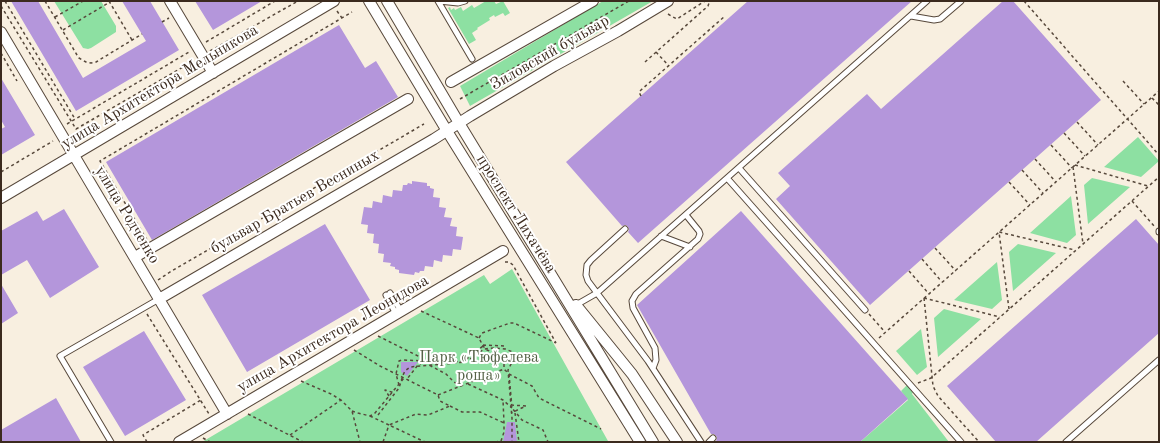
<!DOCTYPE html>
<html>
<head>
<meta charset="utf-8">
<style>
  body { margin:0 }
  #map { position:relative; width:1160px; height:443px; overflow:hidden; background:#f8efe0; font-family:"Old Standard TT",serif }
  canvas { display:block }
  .frame { position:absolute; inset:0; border:2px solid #3b2a1e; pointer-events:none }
</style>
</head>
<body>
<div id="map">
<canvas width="1160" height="443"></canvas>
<div class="frame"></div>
</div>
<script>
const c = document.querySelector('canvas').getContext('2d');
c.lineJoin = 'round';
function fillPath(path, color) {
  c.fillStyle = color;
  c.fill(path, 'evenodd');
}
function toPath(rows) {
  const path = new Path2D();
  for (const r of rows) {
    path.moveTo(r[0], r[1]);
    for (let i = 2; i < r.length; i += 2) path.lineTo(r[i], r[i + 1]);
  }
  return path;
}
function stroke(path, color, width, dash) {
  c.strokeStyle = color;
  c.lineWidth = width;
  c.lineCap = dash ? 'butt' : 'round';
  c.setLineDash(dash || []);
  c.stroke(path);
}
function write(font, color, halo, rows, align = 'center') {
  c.font = font + ' "Old Standard TT",serif';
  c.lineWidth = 4;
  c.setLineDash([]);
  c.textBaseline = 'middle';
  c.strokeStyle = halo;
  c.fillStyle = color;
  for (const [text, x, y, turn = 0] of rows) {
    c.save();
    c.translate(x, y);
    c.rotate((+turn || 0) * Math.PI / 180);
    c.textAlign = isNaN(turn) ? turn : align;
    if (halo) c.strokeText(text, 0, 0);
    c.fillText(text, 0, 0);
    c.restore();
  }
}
fillPath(toPath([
  [54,1,101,1,116,26,116,32,91,48,88,49,83,48],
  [486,1,494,1,496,4,503,1,510,13,505,16,503,13,495,17,494,15,489,18,490,20,477,28,478,29,472,33,476,40,469,44,448,8,450,7,451,10,454,8,455,10,461,7,463,11,472,5,474,8],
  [603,1,653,1,470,106,460,86],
  [1138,137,1159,161,1141,177,1104,167],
  [1092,178,1130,187,1088,224,1084,185],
  [1071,196,1076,235,1067,243,1030,233],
  [1018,244,1056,253,1013,291,1009,252],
  [997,262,1002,300,992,309,954,300],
  [512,269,608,441,606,442,202,442,484,275,490,284],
  [944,309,981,319,938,357,934,318],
  [921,329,927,367,917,375,896,351],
  [907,385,913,392,912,394,949,442,860,442,908,400,901,391]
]), '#8de0a2');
fillPath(toPath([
  [11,1,38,1,83,78,146,41,122,1,150,1,179,50,76,111],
  [195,1,262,1,213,30],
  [748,1,912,1,638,243,628,232,629,230,628,227,626,225,622,226,566,162],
  [1003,1,1013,1,1101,100,870,305,776,199,790,186,778,173,867,94,881,109],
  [339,25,365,68,376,61,398,97,152,240,106,162],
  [1,78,35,135,1,155,1,129,5,127,1,120],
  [412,181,427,183,427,186,430,186,430,188,434,189,433,197,440,198,439,207,446,208,444,217,452,218,450,226,457,227,456,236,463,237,461,250,453,249,452,256,443,255,442,262,434,260,433,267,425,266,424,271,420,271,419,273,415,272,414,275,399,273,399,270,395,269,395,267,390,266,391,263,383,262,384,254,378,253,379,244,373,243,374,234,367,233,368,225,361,224,364,207,372,208,373,201,382,203,383,195,392,197,393,190,402,191,403,185,407,185,408,183,412,184],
  [64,209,99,267,50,298,27,260,1,275,1,231,37,211,43,221],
  [741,211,908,399,860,442,716,442,717,437,714,434,711,434,637,305],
  [1136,219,1159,245,1159,333,1036,442,996,442,947,386],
  [325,224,370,300,247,372,202,295],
  [1,284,18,313,1,324],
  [144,331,186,400,125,436,83,367],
  [401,362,418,362,407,376,401,372],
  [56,398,81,442,1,442,1,430],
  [507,422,515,422,517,442,503,442]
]), '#b496db');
const lane = toPath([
  [438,1,472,59],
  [439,1,458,3,465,1],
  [911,16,934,20,940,19,961,1],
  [739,168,865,310],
  [727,178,961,442],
  [625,229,591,260,587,265,586,275,588,281,648,361,701,442],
  [1159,231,1159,232],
  [661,236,690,247],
  [390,293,401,311],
  [386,295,396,314],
  [576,305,597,293,927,1],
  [653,368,656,360,655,348,633,308,632,301,636,294,698,239,700,234,699,231,686,215],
  [111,442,60,356,159,299],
  [709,442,713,438],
  [1066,442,1159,360]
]);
const street = toPath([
  [170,1,213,73],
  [369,1,447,131,640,442],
  [387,1,459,123,653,442],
  [1,32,227,414],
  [451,82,593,1],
  [1,198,334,1],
  [135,257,408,99],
  [159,299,434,139,470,116,554,66,618,31,668,1],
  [576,305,632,374,677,442],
  [179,442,503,251]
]);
stroke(lane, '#57483b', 7);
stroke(street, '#57483b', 12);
stroke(toPath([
  [5,1,75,119],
  [45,1,77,55,79,58,86,62,91,63,96,62,142,34],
  [109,1,132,40],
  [1024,1,1159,155],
  [1,6,76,129,195,60],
  [337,11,342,18],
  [668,14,673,17,677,19,705,1],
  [55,17,83,1],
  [162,22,169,18],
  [63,30,110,2],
  [206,42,275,1],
  [210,51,298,1],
  [656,52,668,65],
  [1,53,17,81],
  [645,62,708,6,709,3,708,1],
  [1123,81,1144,104],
  [641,96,639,92,641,90,725,16],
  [1152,98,1159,105],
  [460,99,629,1],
  [1077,122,1098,145],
  [67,124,189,52],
  [1064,133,1085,156],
  [1051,145,1072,168],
  [1035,159,1056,182],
  [1075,165,1148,186],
  [1073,167,1083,244],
  [1022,170,1043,193],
  [1,172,53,141],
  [1009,182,1030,205],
  [1132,201,1155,227],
  [147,240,100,161,352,12],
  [935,248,956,271],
  [922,259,942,282],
  [505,262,509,262,513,265,556,343],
  [909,271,929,294],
  [158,280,170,272,424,124],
  [924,298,933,386,938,396,979,442],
  [924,298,1000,317],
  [1009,309,999,232,1075,250],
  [421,311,479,338,483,346,487,350,499,355,504,363,504,369,509,374,532,386,539,398,601,429],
  [147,314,209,414],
  [869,314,885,332],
  [378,336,424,359,429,365,446,374,454,382,461,386],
  [479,338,482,333,510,323,514,323,556,343],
  [879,338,1159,91],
  [483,345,504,346,505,349],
  [354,350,380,366,438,395,440,401,450,406,428,415,416,414,389,425,425,442],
  [425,361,434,363,464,361,483,346],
  [509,374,512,408,522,420,543,430,548,442],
  [301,381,331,394,341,400],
  [918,383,931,378,1159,177],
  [468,384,503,400,512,408],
  [399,385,396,374,399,361,402,360,425,361,418,365,407,379],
  [438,395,504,369],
  [389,396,385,390,395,393],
  [511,405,526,406,511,413],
  [450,406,462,412,480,412,504,423],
  [352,411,358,413,370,416,375,413,404,378],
  [515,413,519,442],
  [248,414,303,442],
  [370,416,389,425,383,442],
  [290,435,341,400,352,411,360,442],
  [203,438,210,442],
  [147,442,143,435,201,400],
  [495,442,501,441,504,432,504,423,503,400]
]), '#57483b', 1.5, [3, 3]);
stroke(lane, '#fff', 5);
stroke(street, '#fff', 10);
stroke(toPath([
  [378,415,399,388,403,375,405,371,410,367,466,362,484,349,494,348,505,349,513,352,515,355,515,357,510,366,508,370,512,418,512,442]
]), '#57483b', 1.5, [3, 3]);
write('16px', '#3b2a1e', '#fff', [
  ["Зиловский бульвар",550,53,-30],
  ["улица Архитектора Мельникова",160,87,-31],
  ["бульвар Братьев Весниных",295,202,-30],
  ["проспект Лихачёва",516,214,58],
  ["улица Родченко",127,215,59],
  ["улица Архитектора Леонидова",333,334,-30]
]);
write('16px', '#546146', '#fff', [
  ["Парк «Тюфелева",479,358],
  ["роща»",479,376]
]);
</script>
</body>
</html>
